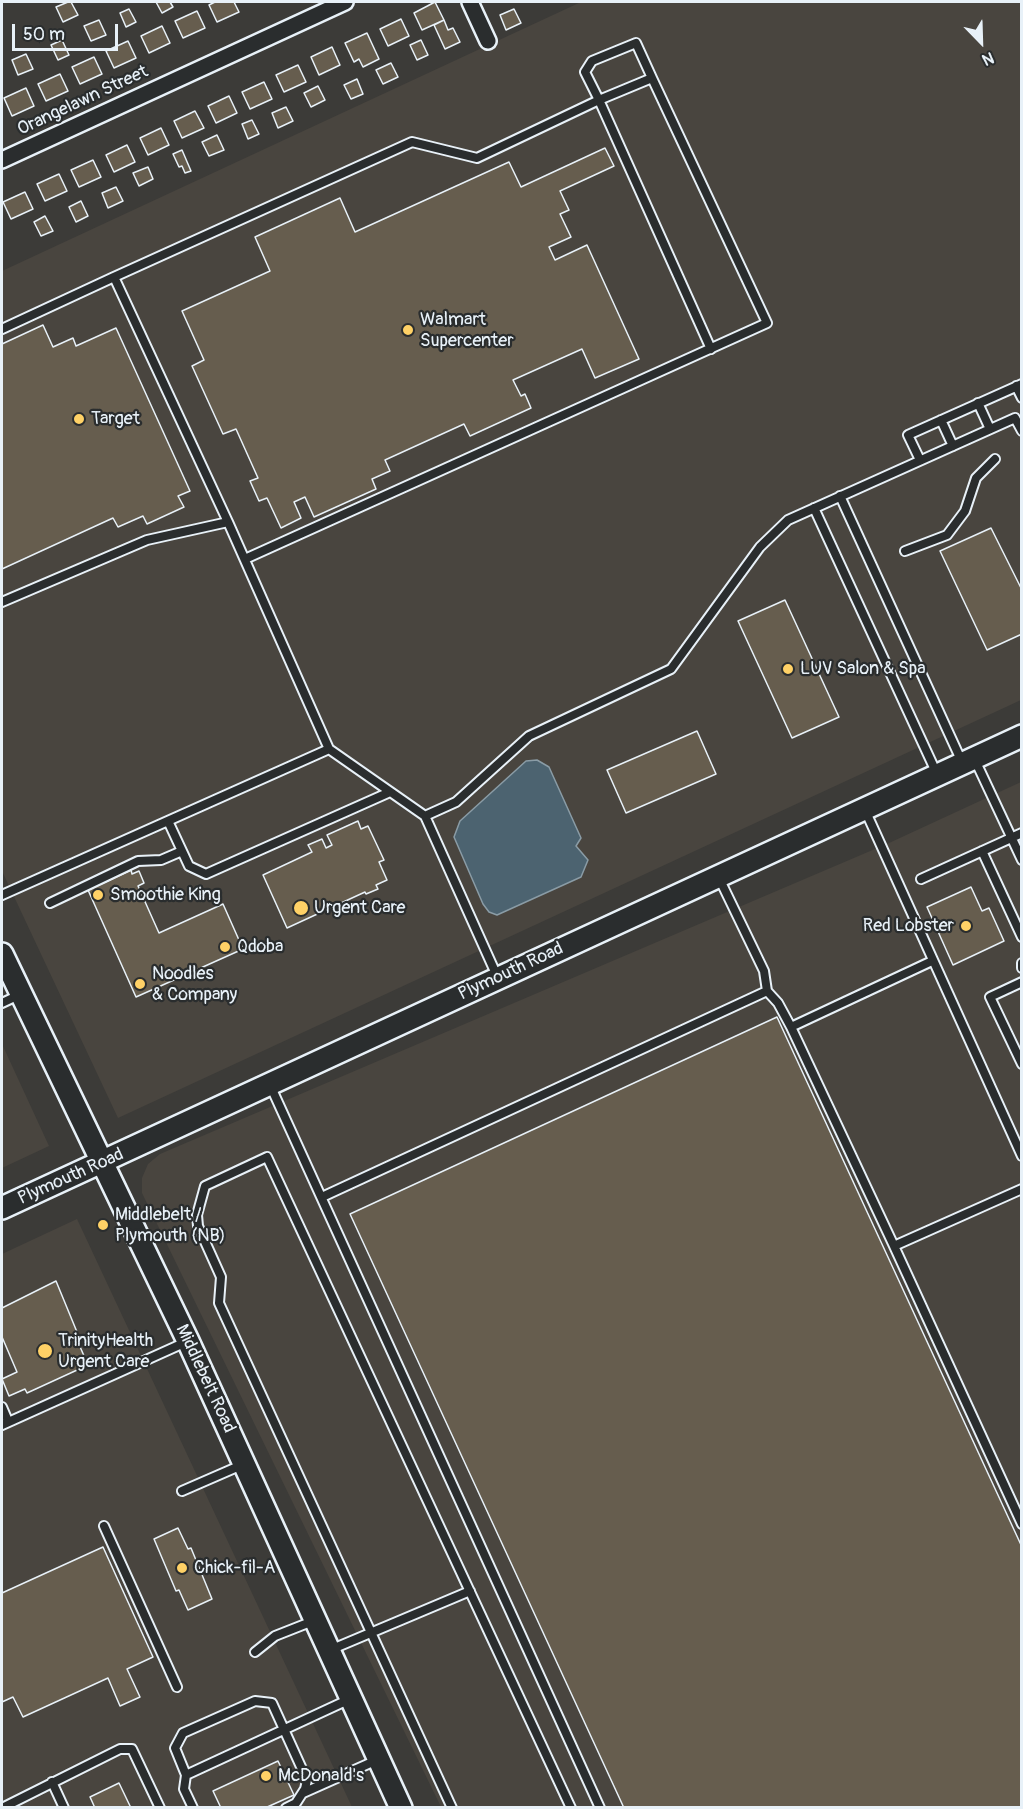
<!DOCTYPE html>
<html>
<head>
<meta charset="utf-8">
<style>
  body { margin:0 }
  #map { position:relative; width:1023px; height:1809px; overflow:hidden; background:#3c3b38; font-family:Pangolin,sans-serif }
  canvas { display:block }
  .frame { position:absolute; inset:0; border:3px solid #e8f1f8; pointer-events:none }
  .north { position:absolute; left:951px; top:12px; width:60px; height:60px; -webkit-text-stroke:4px #2a2d2e; paint-order:stroke; rotate:157deg; font-size:16px; font-weight:700; line-height:24px; text-align:center; color:#e8f1f8 }
  .north::after { content:''; display:block; margin:auto; width:21px; height:27px; background:#e8f1f8; clip-path:polygon(50% 0,100% 100%,50% 72%,0 100%) }
  .scale { position:absolute; left:12px; top:24px; width:106px; height:27px; box-sizing:border-box; border:3px solid #e8f1f8; border-top:0; padding-left:8px; font-size:18px; line-height:21px; white-space:nowrap; color:#e8f1f8; -webkit-text-stroke:4px #2a2d2e; paint-order:stroke }
</style>
</head>
<body>
<div id="map">
<canvas width="1023" height="1809"></canvas>
<div class="frame"></div>
<div class="north">N</div>
<div class="scale">50 m</div>
</div>
<script>
const c = document.querySelector('canvas').getContext('2d');
c.lineJoin = 'round';
function fillPath(path, color) {
  c.fillStyle = color;
  c.fill(path, 'evenodd');
}
function toPath(rows) {
  const path = new Path2D();
  for (const r of rows) {
    path.moveTo(r[0], r[1]);
    for (let i = 2; i < r.length; i += 2) path.lineTo(r[i], r[i + 1]);
  }
  return path;
}
function stroke(path, color, width, dash) {
  c.strokeStyle = color;
  c.lineWidth = width;
  c.lineCap = dash ? 'butt' : 'round';
  c.setLineDash(dash || []);
  c.stroke(path);
}
function write(font, color, halo, rows, align = 'center') {
  c.font = font + ' Pangolin,sans-serif';
  c.lineWidth = 4.5;
  c.setLineDash([]);
  c.textBaseline = 'middle';
  c.strokeStyle = halo;
  c.fillStyle = color;
  for (const [text, x, y, turn = 0] of rows) {
    c.save();
    c.translate(x, y);
    c.rotate((+turn || 0) * Math.PI / 180);
    c.textAlign = isNaN(turn) ? turn : align;
    if (halo) c.strokeText(text, 0, 0);
    c.fillText(text, 0, 0);
    c.restore();
  }
}
fillPath(toPath([
  [581,2,1021,2,1021,700,118,1118,2,871,2,271],
  [1021,782,1021,1807,441,1807,142,1193,142,1178,148,1164,160,1154,889,843],
  [2,1044,49,1146,2,1168],
  [77,1219,352,1807,2,1807,2,1254]
]), '#49453f');
const water = toPath([
  [537,760,549,767,581,838,576,846,588,860,581,877,497,915,489,912,483,904,454,837,460,821,526,761,537,760]
]);
fillPath(water, '#4c6370');
stroke(water, '#8a9ca6', 1.5);
const building = toPath([
  [68,2,71,2,78,15,63,22,56,7,68,2],
  [156,2,170,2,173,7,162,13,156,2],
  [215,2,234,2,239,12,217,22,209,5,215,2],
  [435,2,444,20,422,30,414,13,435,2],
  [129,9,136,22,126,27,120,13,129,9],
  [514,9,521,23,506,30,500,15,514,9],
  [197,11,205,28,183,38,175,21,197,11],
  [401,19,409,36,388,46,380,29,401,19],
  [99,20,106,35,91,41,84,26,99,20],
  [444,20,448,30,453,28,460,42,445,49,434,25,444,20],
  [162,26,170,43,149,53,141,36,162,26],
  [367,33,379,59,363,67,359,59,354,62,345,43,367,33],
  [62,40,69,55,58,60,51,45,62,40],
  [421,40,428,55,417,60,410,45,421,40],
  [128,41,136,58,114,68,106,51,128,41],
  [332,47,340,65,319,75,311,57,332,47],
  [26,54,33,69,18,75,12,60,26,54],
  [94,57,102,74,80,84,72,67,94,57],
  [391,63,398,77,383,84,376,70,391,63],
  [298,65,306,82,284,92,276,75,298,65],
  [60,74,68,91,46,101,38,84,60,74],
  [357,79,363,94,351,99,344,85,357,79],
  [264,82,272,99,250,109,242,92,264,82],
  [318,86,325,100,311,107,304,93,318,86],
  [26,88,34,106,12,116,4,98,26,88],
  [229,96,237,113,216,123,208,106,229,96],
  [286,107,293,121,278,128,272,113,286,107],
  [195,111,204,128,182,138,174,121,195,111],
  [252,120,259,134,248,139,242,124,252,120],
  [161,128,169,145,148,155,140,138,161,128],
  [217,135,224,150,209,156,202,142,217,135],
  [127,145,135,162,114,172,106,155,127,145],
  [605,148,614,166,560,191,569,210,560,214,571,237,549,247,555,260,587,245,639,359,595,378,582,349,513,380,521,396,525,394,531,408,470,436,464,424,385,460,390,471,372,479,376,489,314,517,305,497,294,502,301,518,281,528,267,498,259,501,250,481,258,478,236,429,223,434,192,366,204,360,182,311,270,271,255,237,340,198,355,232,509,162,521,187,605,148],
  [182,150,191,171,185,173,182,166,179,167,173,154,182,150],
  [93,160,101,177,79,187,71,170,93,160],
  [148,167,153,179,139,186,133,173,148,167],
  [59,174,67,191,45,201,37,184,59,174],
  [116,187,123,201,108,208,102,193,116,187],
  [25,192,33,209,11,219,3,202,25,192],
  [81,201,88,216,76,222,69,207,81,201],
  [45,216,53,231,41,236,34,222,45,216],
  [43,325,53,347,73,338,76,346,116,328,190,491,178,496,184,507,147,524,143,516,118,527,113,518,2,569,2,344,43,325],
  [991,528,1022,590,1022,634,987,650,940,551,991,528],
  [785,600,839,717,792,738,738,621,785,600],
  [697,731,716,774,626,813,607,770,697,731],
  [358,821,361,829,368,826,384,860,379,862,387,880,376,885,378,889,366,894,365,892,287,928,263,875,312,852,308,845,322,839,326,848,332,845,327,835,358,821],
  [131,870,132,874,139,871,144,883,138,886,159,933,223,904,243,949,136,997,88,890,131,870],
  [971,887,982,911,989,908,1004,941,953,965,927,907,971,887],
  [777,1017,1022,1547,1022,1808,624,1808,350,1214,777,1017],
  [56,1281,77,1332,74,1333,88,1365,27,1393,25,1389,9,1396,2,1379,17,1372,2,1337,2,1308,56,1281],
  [178,1528,188,1549,191,1548,212,1599,188,1610,179,1590,176,1591,154,1539,178,1528],
  [103,1547,153,1657,127,1669,140,1697,120,1706,108,1678,23,1717,13,1697,2,1702,2,1593,103,1547],
  [278,1761,294,1795,265,1808,221,1808,213,1791,278,1761],
  [119,1783,131,1808,95,1808,90,1797,119,1783]
]);
fillPath(building, '#665d4e');
stroke(building, '#e8f1f8', 1.5);
const service = toPath([
  [114,277,412,142,477,158,599,100,711,349],
  [2,329,114,277,228,522,147,540,2,602],
  [1016,386,1022,398],
  [978,403,990,429],
  [941,420,953,446],
  [920,460,908,435,1022,384],
  [840,496,962,762],
  [814,508,937,774],
  [905,551,947,535,965,511,976,478,995,459],
  [245,559,767,323,652,78,599,100,585,72,592,61,636,43,652,78],
  [329,749,425,816,497,976],
  [975,760,1022,860],
  [865,810,1022,1156],
  [425,816,456,802,529,736,671,669,760,547,788,520,1015,418,1022,431],
  [168,821,189,866,206,874,390,792],
  [982,851,1022,937],
  [921,879,1022,833],
  [2,895,329,749,228,522],
  [50,903,138,861,161,860,182,851],
  [1022,963,1022,968],
  [1022,982,990,997,1022,1064],
  [767,991,778,1003,791,1027,932,961],
  [2,1003,19,995],
  [791,1027,894,1246,1022,1189],
  [270,1085,600,1808],
  [322,1197,767,991,764,971,719,878],
  [894,1246,1022,1524],
  [2,1407,8,1421],
  [2,1425,186,1342],
  [182,1491,244,1464],
  [104,1526,177,1687],
  [330,1650,470,1591],
  [255,1652,275,1636,313,1621],
  [186,1775,350,1699],
  [52,1782,64,1808],
  [303,1793,377,1760],
  [2,1808,120,1749,132,1749,160,1808],
  [193,1808,184,1789,186,1775,175,1748,183,1733,255,1701,272,1703,307,1780,305,1789,296,1803,286,1808],
  [452,1808,219,1303,221,1277,198,1226,197,1215,205,1186,267,1157,571,1808]
]);
const minor = toPath([
  [470,2,488,41],
  [2,160,345,2]
]);
const secondary = toPath([
  [2,954,188,1341,401,1808],
  [2,1208,1022,736]
]);
stroke(service, '#e8f1f8', 12);
stroke(minor, '#e8f1f8', 20);
stroke(secondary, '#e8f1f8', 26);
stroke(service, '#2a2d2e', 8);
stroke(minor, '#2a2d2e', 15);
stroke(secondary, '#2a2d2e', 21);
for (const [x, y, r, color] of [
  [408,330,6,"#ffd166"],
  [79,419,6,"#ffd166"],
  [788,669,6,"#ffd166"],
  [98,895,6,"#ffd166"],
  [301,908,8,"#ffd166"],
  [966,926,6,"#ffd166"],
  [225,947,6,"#ffd166"],
  [140,984,6,"#ffd166"],
  [103,1225,6,"#ffd166"],
  [45,1351,8,"#ffd166"],
  [182,1568,6,"#ffd166"],
  [266,1776,6,"#ffd166"]
]) {
  const dot = new Path2D();
  dot.arc(x, y, r, 0, 2 * Math.PI);
  c.fillStyle = color;
  c.fill(dot);
  stroke(dot, '#2a2d2e', 2);
}
write('18px', '#e8f1f8', '#2a2d2e', [
  ["Orangelawn Street",83,101,-25],
  ["Plymouth Road",511,972,-25],
  ["Plymouth Road",71,1177,-24],
  ["Middlebelt Road",205,1379,65]
]);
write('18px', '#e8f1f8', '#2a2d2e', [
  ["Walmart",420,320],
  ["Supercenter",420,341],
  ["Target",91,419],
  ["LUV Salon & Spa",800,669],
  ["Smoothie King",110,895],
  ["Urgent Care",314,908],
  ["Red Lobster",954,926,"right"],
  ["Qdoba",237,947],
  ["Noodles",152,974],
  ["& Company",152,995],
  ["Middlebelt /",115,1215],
  ["Plymouth (NB)",115,1236],
  ["TrinityHealth",58,1341],
  ["Urgent Care",58,1362],
  ["Chick-fil-A",194,1568],
  ["McDonald's",278,1776]
], 'left');
</script>
</body>
</html>
